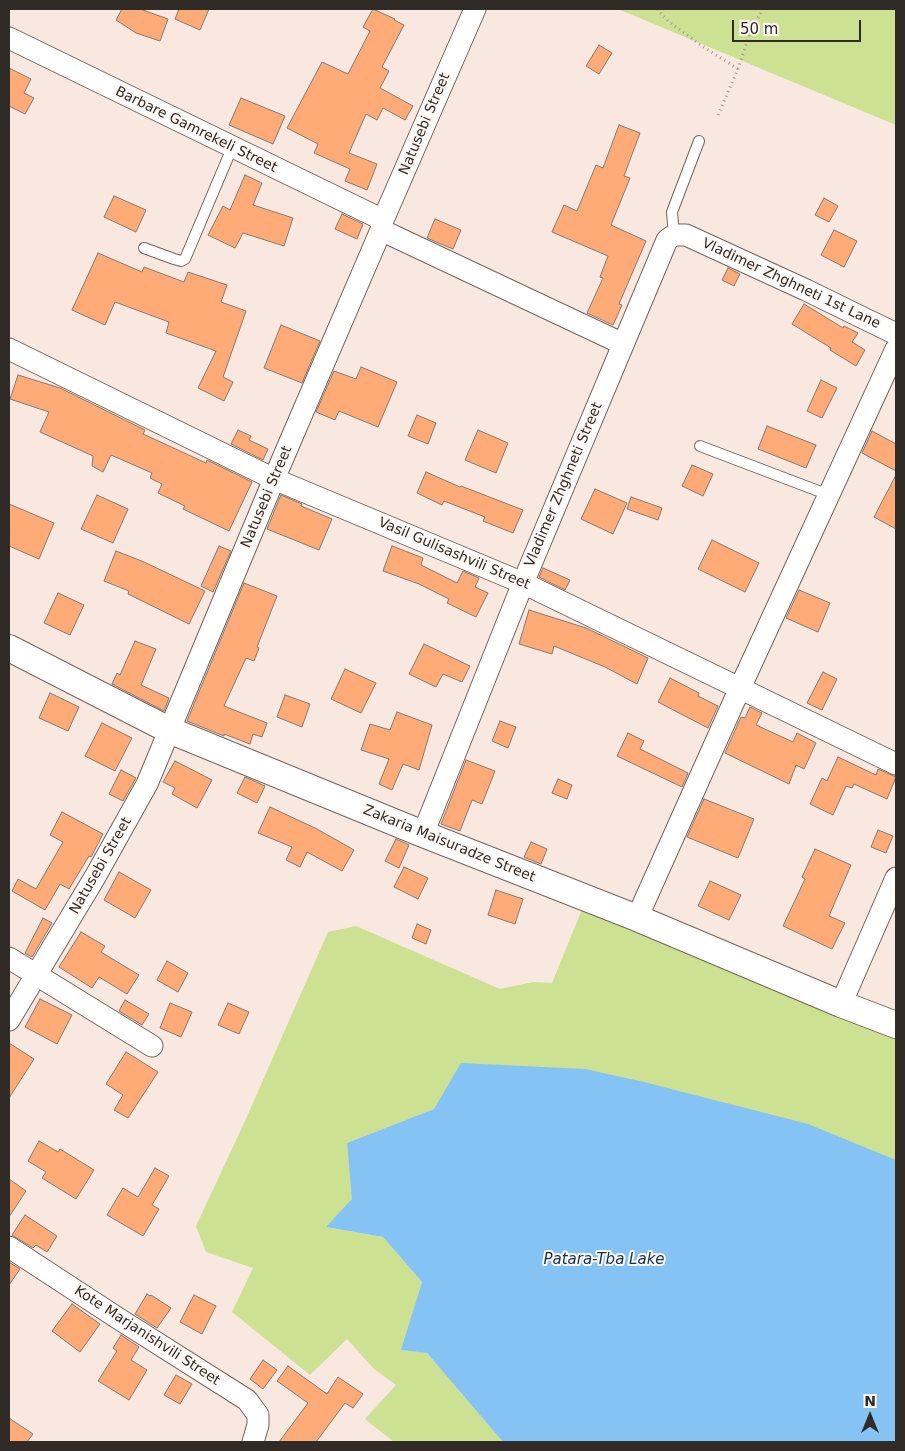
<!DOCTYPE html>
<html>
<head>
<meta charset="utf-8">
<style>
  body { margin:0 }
  #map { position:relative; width:905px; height:1451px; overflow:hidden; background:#f9e8df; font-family:"DejaVu Sans",sans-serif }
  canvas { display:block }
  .frame { position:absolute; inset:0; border:10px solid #312b27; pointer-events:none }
  .north { position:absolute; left:845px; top:1391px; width:50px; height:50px; -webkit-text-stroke:4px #fff8f4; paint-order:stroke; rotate:0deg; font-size:14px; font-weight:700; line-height:20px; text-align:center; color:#312b27 }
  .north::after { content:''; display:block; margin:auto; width:18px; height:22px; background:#312b27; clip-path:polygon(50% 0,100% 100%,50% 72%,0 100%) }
  .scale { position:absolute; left:732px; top:20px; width:129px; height:22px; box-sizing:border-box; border:2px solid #312b27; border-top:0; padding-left:6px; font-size:15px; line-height:18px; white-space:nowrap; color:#312b27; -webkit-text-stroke:4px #fff8f4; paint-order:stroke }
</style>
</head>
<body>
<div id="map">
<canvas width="905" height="1451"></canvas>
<div class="frame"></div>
<div class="north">N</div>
<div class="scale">50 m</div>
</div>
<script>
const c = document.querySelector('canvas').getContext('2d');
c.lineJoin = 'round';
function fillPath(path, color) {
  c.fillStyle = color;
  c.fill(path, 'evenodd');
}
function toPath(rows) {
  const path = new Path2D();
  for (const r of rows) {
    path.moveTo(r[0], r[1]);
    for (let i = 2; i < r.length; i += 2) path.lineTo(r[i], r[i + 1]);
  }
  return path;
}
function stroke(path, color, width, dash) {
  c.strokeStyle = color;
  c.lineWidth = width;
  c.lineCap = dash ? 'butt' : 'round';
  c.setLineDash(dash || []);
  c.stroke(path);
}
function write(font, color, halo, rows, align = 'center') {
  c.font = font + ' "DejaVu Sans",sans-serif';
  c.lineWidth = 4;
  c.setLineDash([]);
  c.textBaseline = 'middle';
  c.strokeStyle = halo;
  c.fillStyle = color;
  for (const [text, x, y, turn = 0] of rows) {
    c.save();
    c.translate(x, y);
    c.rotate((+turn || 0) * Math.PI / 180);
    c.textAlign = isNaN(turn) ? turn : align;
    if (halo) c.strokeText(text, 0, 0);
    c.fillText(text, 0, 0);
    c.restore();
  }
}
fillPath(toPath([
  [618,9,896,9,896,125],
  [583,907,896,1034,896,1161,434,1109,347,1143,353,1200,326,1227,383,1237,422,1282,402,1350,427,1353,503,1442,394,1442,365,1419,396,1385,374,1369,347,1339,310,1375,232,1312,253,1268,206,1252,196,1226,245,1121,328,932,356,926,500,989,533,982,552,983]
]), '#cce191');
fillPath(toPath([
  [461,1063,585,1069,644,1082,808,1124,896,1160,896,1442,503,1442,427,1353,401,1350,422,1282,383,1237,326,1227,352,1199,347,1143,434,1109]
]), '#84c3f4');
const building = toPath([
  [122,9,140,9,168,19,160,41,136,33,116,20,122,9],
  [179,9,209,9,200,30,175,19,179,9],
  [373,9,395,19,394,20,404,25,382,67,389,71,380,88,413,106,405,120,383,108,377,120,366,114,349,153,377,164,367,190,345,181,350,169,314,153,318,144,287,128,322,62,348,74,370,31,363,27,373,9],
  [599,45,612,53,599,74,586,66,599,45],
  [9,68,31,79,24,93,34,98,25,114,9,106,9,68],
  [241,98,285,116,273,144,229,125,241,98],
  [619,125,640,133,624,176,630,178,611,225,646,241,619,304,622,305,613,325,587,313,603,278,600,277,608,256,552,232,564,205,577,211,596,165,603,168,619,125],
  [245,175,262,183,253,205,293,218,284,246,243,233,235,248,208,235,223,206,230,210,245,175],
  [114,196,146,210,136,232,104,217,114,196],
  [824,198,838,206,829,222,815,215,824,198],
  [342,214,363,224,357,239,335,229,342,214],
  [435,219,461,230,453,249,427,238,435,219],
  [834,230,857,241,844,267,821,255,834,230],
  [98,253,142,272,144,267,184,282,188,272,227,285,221,302,246,311,223,377,233,382,224,401,198,388,216,351,166,333,169,322,115,302,105,325,72,310,98,253],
  [728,268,740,274,734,286,722,280,728,268],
  [804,304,843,328,844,326,858,333,852,342,865,350,856,366,830,350,831,348,792,324,804,304],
  [281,325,320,341,302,383,264,368,281,325],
  [361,367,397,382,378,427,339,411,335,420,316,412,334,371,356,379,361,367],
  [18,375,60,388,145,430,143,434,206,463,207,460,252,482,229,531,183,509,185,506,158,493,162,484,150,478,152,473,111,455,103,472,92,466,93,456,40,432,49,412,10,399,18,375],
  [821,380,837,388,822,418,807,411,821,380],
  [417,415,436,423,428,444,408,436,417,415],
  [767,426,816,445,806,468,758,449,767,426],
  [238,430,251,436,249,440,268,449,263,460,231,444,238,430],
  [478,430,508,443,496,473,465,460,478,430],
  [872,431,896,444,896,471,862,453,872,431],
  [692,465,713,474,703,496,682,486,692,465],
  [426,472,460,487,461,486,523,510,513,533,483,521,485,517,444,501,442,505,417,493,426,472],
  [896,475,896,529,874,517,896,475],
  [595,489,627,503,613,534,581,519,595,489],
  [97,495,128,509,113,543,81,529,97,495],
  [281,495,302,504,301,506,332,519,319,550,267,529,281,495],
  [631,497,662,508,658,520,627,509,631,497],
  [9,504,54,523,39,559,9,546,9,504],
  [712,540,759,563,745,592,698,569,712,540],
  [219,546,231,551,213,592,201,586,219,546],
  [392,546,423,558,421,565,457,583,463,571,479,578,475,587,488,593,476,617,447,603,449,599,419,584,383,571,392,546],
  [116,551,144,562,205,591,189,624,128,594,129,591,104,581,116,551],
  [543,568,570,580,565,590,539,577,543,568],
  [244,583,277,596,257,647,259,648,254,661,246,658,224,706,267,723,262,737,253,734,250,744,224,734,224,736,187,721,244,583],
  [799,590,830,603,818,632,786,618,799,590],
  [58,593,84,605,70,635,44,623,58,593],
  [529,610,586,628,648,658,637,684,605,667,554,646,552,654,519,644,529,610],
  [135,641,156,649,141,685,169,698,164,711,112,684,117,673,120,675,135,641],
  [424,644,470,666,462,682,443,674,436,687,409,674,424,644],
  [345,669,376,683,361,713,331,699,345,669],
  [823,672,837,679,822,710,807,703,823,672],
  [670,678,699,693,698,696,718,706,708,728,658,702,670,678],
  [50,693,79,707,68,731,39,718,50,693],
  [285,695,310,704,302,727,277,717,285,695],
  [750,707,762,713,756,725,793,742,797,733,816,743,804,769,796,765,789,784,725,753,741,717,745,718,750,707],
  [397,712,432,725,419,770,403,764,392,790,379,784,389,759,361,750,370,724,390,730,397,712],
  [500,721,516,727,508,748,492,741,500,721],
  [102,723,132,738,115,771,85,756,102,723],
  [628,733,644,741,640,749,688,773,682,787,617,756,628,733],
  [838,757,876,775,878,769,896,777,887,799,854,784,852,788,846,786,833,815,810,804,822,778,827,781,838,757],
  [466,760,495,771,482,804,472,800,460,831,441,824,466,760],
  [175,761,212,780,197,808,172,794,175,788,163,782,175,761],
  [121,770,136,778,123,801,109,794,121,770],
  [245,777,265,786,257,803,237,793,245,777],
  [558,779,572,785,567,799,552,793,558,779],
  [704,799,754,819,738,858,687,837,704,799],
  [270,807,317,829,354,850,342,871,307,852,300,867,286,860,292,847,258,833,270,807],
  [62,812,103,834,91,857,89,856,69,889,60,884,45,910,12,891,18,879,36,889,63,842,50,835,62,812],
  [878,830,893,836,886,853,871,847,878,830],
  [396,839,409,845,399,868,385,861,396,839],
  [531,842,547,849,541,864,524,857,531,842],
  [815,849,851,865,829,916,845,923,832,949,783,926,805,879,802,877,815,849],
  [404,867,428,878,418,899,394,887,404,867],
  [119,872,151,890,135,918,104,900,119,872],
  [710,881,741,895,729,920,698,906,710,881],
  [496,890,523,899,515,924,488,915,496,890],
  [43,918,52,923,32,957,25,953,43,918],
  [417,924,431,930,426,944,412,938,417,924],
  [81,932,105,946,101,952,139,975,127,994,99,977,92,988,59,967,81,932],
  [167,961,188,973,178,992,157,980,167,961],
  [40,999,72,1015,57,1044,25,1027,40,999],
  [125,1000,149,1014,142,1025,119,1011,125,1000],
  [170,1003,192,1012,181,1037,160,1028,170,1003],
  [228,1003,249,1012,239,1034,218,1025,228,1003],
  [9,1043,34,1059,9,1098,9,1043],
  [126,1052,158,1072,128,1118,114,1110,123,1095,106,1084,126,1052],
  [39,1141,58,1152,60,1149,94,1170,76,1199,42,1178,46,1172,28,1161,39,1141],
  [155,1168,169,1176,152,1205,159,1209,143,1236,107,1215,123,1188,138,1197,155,1168],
  [9,1179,26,1191,9,1217,9,1179],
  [25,1215,57,1236,47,1252,36,1245,33,1248,12,1235,25,1215],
  [9,1262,20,1269,9,1285,9,1262],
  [147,1294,150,1296,151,1295,171,1308,157,1328,135,1314,147,1294],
  [194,1295,216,1306,202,1334,180,1322,194,1295],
  [72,1304,100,1324,80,1352,52,1331,72,1304],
  [121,1335,139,1347,131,1360,147,1370,129,1400,98,1381,117,1351,113,1348,121,1335],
  [263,1360,277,1370,263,1389,250,1379,263,1360],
  [288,1366,327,1394,338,1377,363,1394,353,1408,345,1403,316,1442,279,1442,308,1403,277,1381,288,1366],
  [176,1375,192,1384,180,1404,164,1395,176,1375],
  [9,1418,33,1434,27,1442,9,1442,9,1418]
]);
fillPath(building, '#ffab78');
stroke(building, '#877870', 1);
const service = toPath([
  [674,235,672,212,699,141],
  [144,248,174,259,181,261,185,259,232,148],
  [700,446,829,495]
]);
const minor = toPath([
  [9,38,383,220],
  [381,230,623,344],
  [9,349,274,479,523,583,896,764],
  [423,834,523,583,667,240,674,235,686,235,806,290,896,334],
  [637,918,740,688,896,349],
  [9,958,152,1046],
  [841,1004,896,878],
  [9,1020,95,877,147,784,274,479,381,230,383,220,475,9],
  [9,1247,116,1317,247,1400,258,1415,258,1425,253,1442]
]);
const tertiary = toPath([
  [9,648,169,730,423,834,637,918,841,1004,896,1025]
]);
stroke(service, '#72645c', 12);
stroke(minor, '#72645c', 23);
stroke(tertiary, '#72645c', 28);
stroke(toPath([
  [657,9,668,21,702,46,738,69],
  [718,115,738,69,750,33,763,9]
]), '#a39690', 3, [1, 4]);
stroke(service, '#fff', 10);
stroke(minor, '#fff', 21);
stroke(tertiary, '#fff', 26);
write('14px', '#312b27', '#fff8f4', [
  ["Natusebi Street",425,124,-67],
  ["Barbare Gamrekeli Street",196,130,26],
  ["Vladimer Zhghneti 1st Lane",791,284,25],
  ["Vladimer Zhghneti Street",564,485,-67],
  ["Natusebi Street",267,497,-67],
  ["Vasil Gulisashvili Street",454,554,23],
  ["Zakaria Maisuradze Street",449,844,22],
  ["Natusebi Street",101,866,-60],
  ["Kote Marjanishvili Street",147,1336,33]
]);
write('italic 15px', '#0f324b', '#fff8f4', [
  ["Patara-Tba Lake",604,1260]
]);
</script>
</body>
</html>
